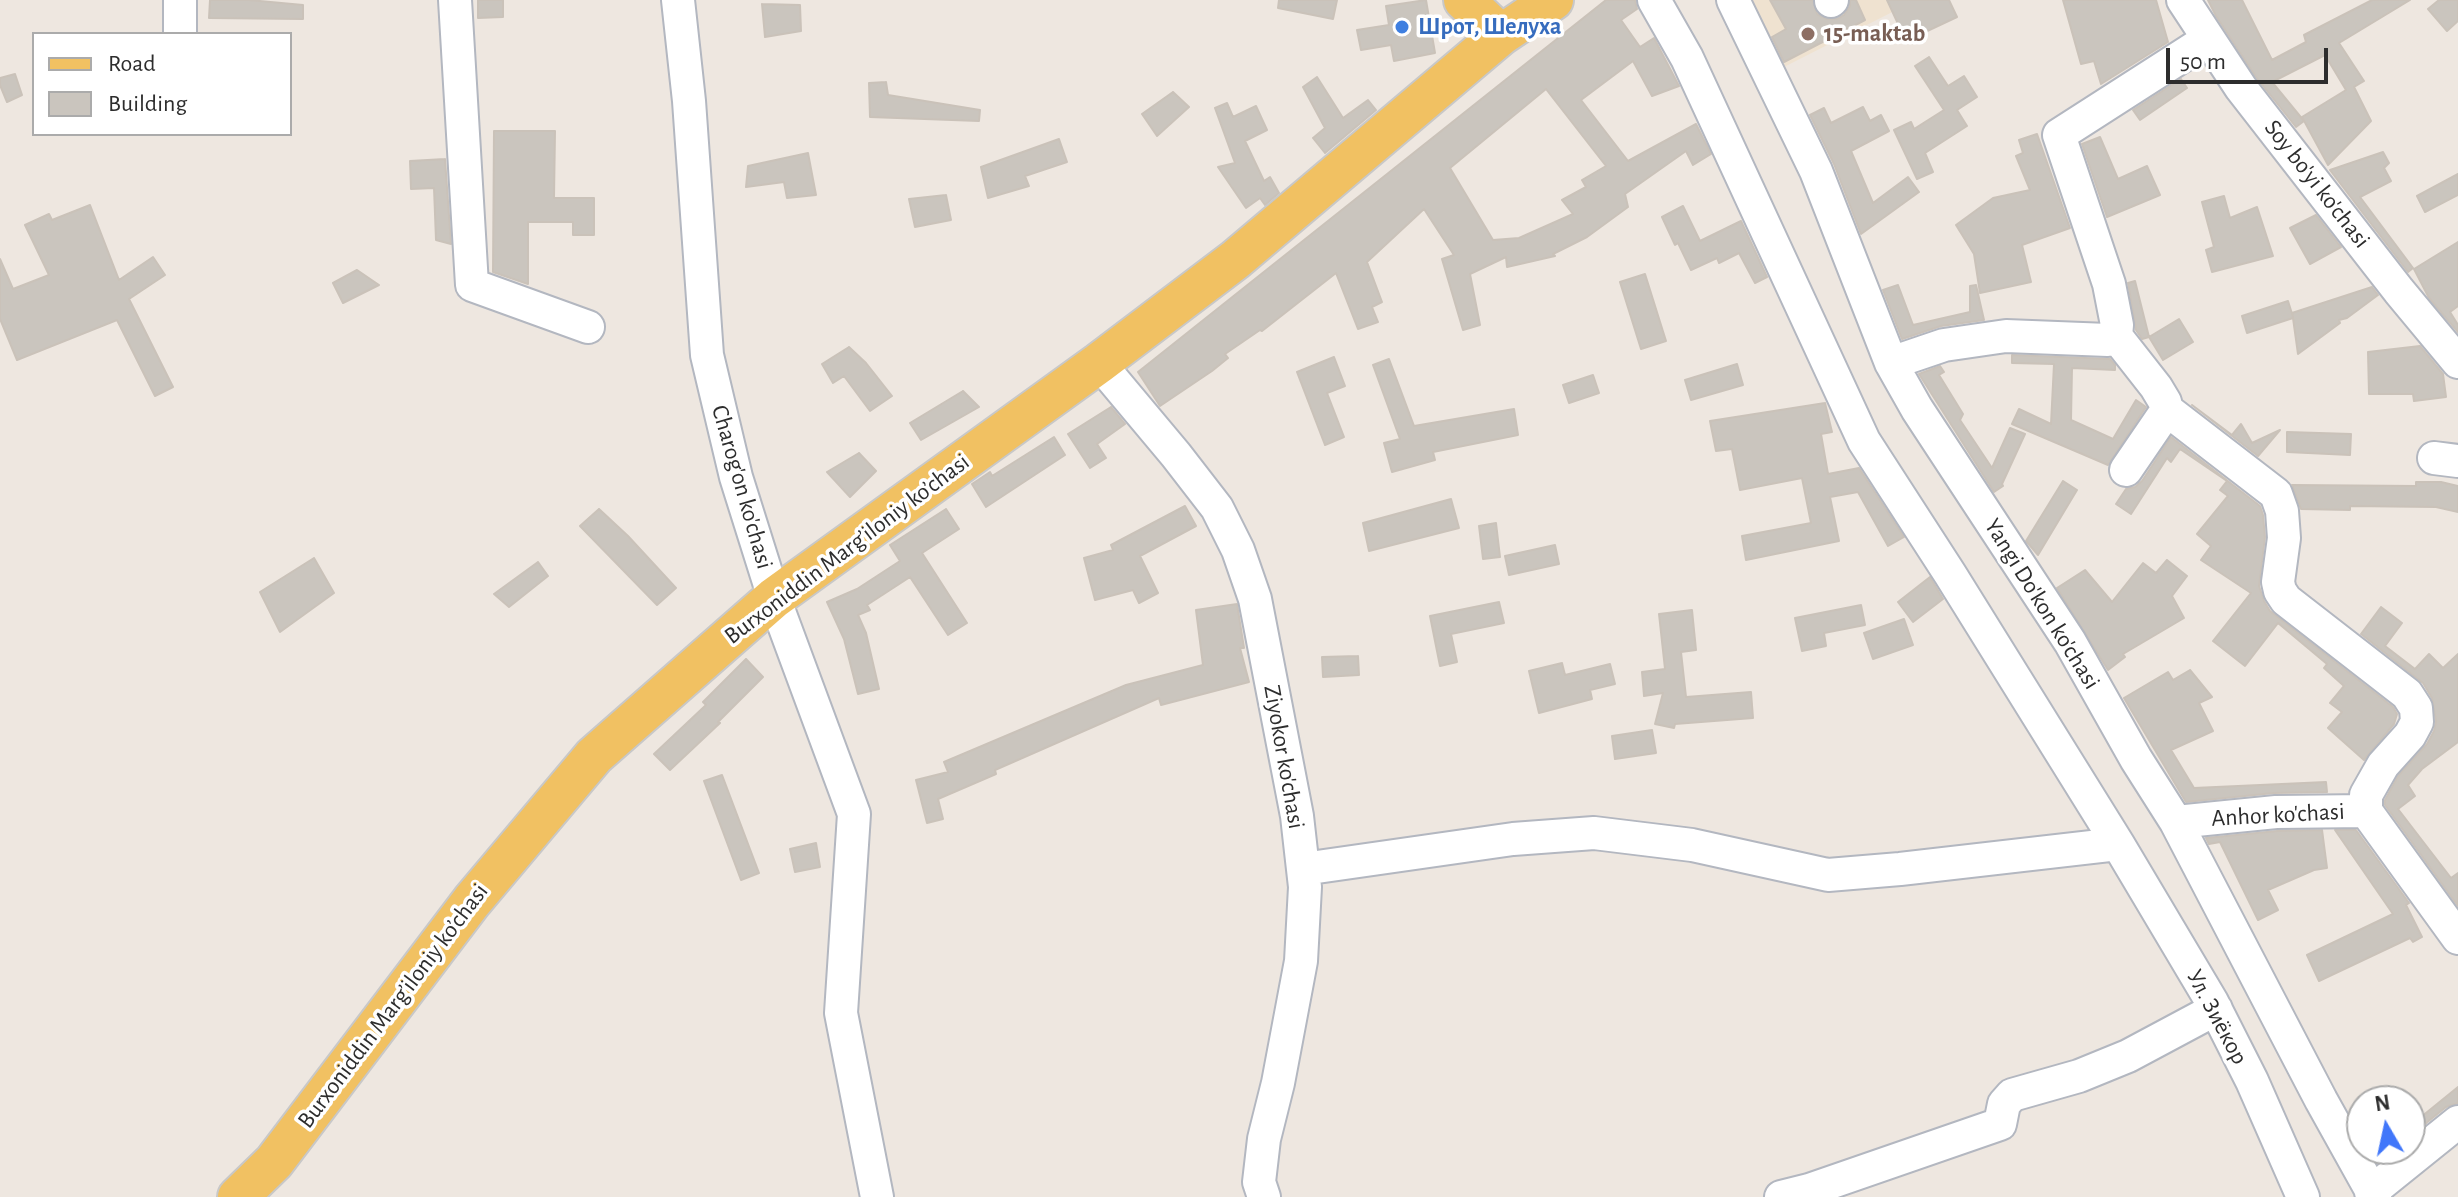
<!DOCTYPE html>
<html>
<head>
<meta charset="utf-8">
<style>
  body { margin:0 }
  #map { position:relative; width:2458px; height:1197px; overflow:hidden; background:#eee7e0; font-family:"Alegreya Sans",sans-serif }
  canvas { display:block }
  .legend { position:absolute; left:32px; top:32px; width:260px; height:104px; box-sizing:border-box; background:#fff; border:2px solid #ababab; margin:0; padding:10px 14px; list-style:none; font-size:24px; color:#2d2d2d }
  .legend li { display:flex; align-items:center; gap:16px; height:40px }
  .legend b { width:40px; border:2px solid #ababab }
  .north { position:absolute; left:2346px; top:1085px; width:80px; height:80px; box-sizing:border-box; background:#fff; border:2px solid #ababab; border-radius:50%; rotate:351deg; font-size:22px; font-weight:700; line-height:32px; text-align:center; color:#2d2d2d }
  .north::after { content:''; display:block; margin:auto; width:28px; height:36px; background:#4177fa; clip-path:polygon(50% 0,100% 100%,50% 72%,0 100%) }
  .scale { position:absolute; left:2166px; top:48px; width:162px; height:36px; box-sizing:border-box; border:4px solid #2d2d2d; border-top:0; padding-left:10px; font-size:24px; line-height:28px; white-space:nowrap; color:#2d2d2d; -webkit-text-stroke:6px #fff; paint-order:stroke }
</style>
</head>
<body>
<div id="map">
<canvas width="2458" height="1197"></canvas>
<ul class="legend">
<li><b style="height:10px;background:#f1c162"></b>Road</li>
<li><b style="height:22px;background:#cac5be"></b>Building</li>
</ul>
<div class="north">N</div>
<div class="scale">50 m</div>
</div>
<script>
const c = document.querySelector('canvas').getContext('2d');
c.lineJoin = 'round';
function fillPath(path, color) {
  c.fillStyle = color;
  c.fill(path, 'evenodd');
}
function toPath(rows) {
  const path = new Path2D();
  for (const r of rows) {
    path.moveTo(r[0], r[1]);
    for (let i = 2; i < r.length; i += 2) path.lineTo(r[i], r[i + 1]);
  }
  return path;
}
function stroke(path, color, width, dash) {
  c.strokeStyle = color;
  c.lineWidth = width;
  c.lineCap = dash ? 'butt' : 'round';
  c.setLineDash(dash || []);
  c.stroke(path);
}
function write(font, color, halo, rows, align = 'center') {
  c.font = font + ' "Alegreya Sans",sans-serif';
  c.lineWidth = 7;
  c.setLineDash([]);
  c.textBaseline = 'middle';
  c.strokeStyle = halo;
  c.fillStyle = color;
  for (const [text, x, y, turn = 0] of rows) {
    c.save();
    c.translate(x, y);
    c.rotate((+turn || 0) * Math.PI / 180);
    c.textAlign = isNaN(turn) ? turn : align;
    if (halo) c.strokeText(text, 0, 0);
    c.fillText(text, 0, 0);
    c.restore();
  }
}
fillPath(toPath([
  [1751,0,1916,0,1782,68]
]), '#efe2d0');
const building = toPath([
  [210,0,249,0,303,5,303,19,209,18,210,0],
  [478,0,503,0,503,17,478,18,478,0],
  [1279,0,1337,0,1333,19,1278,8,1279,0],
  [1426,0,1435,53,1394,61,1391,45,1361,50,1357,30,1389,25,1386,6,1426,0],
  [1606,0,1635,0,1637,9,1621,20,1640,47,1654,38,1679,86,1652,96,1633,61,1581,100,1628,161,1696,124,1711,154,1693,165,1686,151,1625,194,1628,207,1587,237,1553,254,1555,256,1507,267,1506,257,1470,274,1480,325,1463,330,1442,259,1454,255,1424,209,1367,262,1382,302,1372,307,1378,322,1358,329,1336,273,1262,331,1260,330,1225,354,1228,358,1212,371,1160,406,1138,372,1606,0],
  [1546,89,1606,166,1582,180,1586,187,1562,200,1573,214,1519,238,1493,240,1450,168,1546,89],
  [1770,0,1813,0,1817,14,1827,19,1837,19,1844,15,1850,6,1850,0,1856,0,1865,20,1784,62,1772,37,1786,29,1770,0],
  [1887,0,1949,0,1957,17,1906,41,1887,0],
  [2063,0,2156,0,2168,42,2101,84,2094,61,2081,64,2063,0],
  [2208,0,2242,0,2272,60,2306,42,2304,35,2372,0,2410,0,2339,43,2364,81,2354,87,2371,121,2328,165,2302,117,2346,90,2325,55,2272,82,2304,121,2296,127,2256,77,2216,16,2208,0],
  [2439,0,2458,0,2458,21,2447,31,2428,9,2439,0],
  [762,4,800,5,801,31,765,37,762,4],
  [1929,57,1948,86,1964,76,1977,97,1957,110,1967,126,1925,153,1933,172,1917,179,1894,130,1911,122,1914,129,1944,110,1915,66,1929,57],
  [15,74,22,95,7,102,0,85,0,78,15,74],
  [1317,77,1343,118,1368,100,1376,110,1325,153,1313,138,1325,128,1303,87,1317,77],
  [2181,79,2187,88,2140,120,2133,110,2181,79],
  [886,82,888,95,980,110,979,121,870,117,869,83,886,82],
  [1173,92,1189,107,1157,136,1142,114,1173,92],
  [1227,103,1233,117,1256,106,1267,130,1245,141,1264,181,1270,177,1279,193,1265,205,1260,198,1246,208,1218,167,1235,163,1215,108,1227,103],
  [1863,107,1870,121,1881,115,1889,131,1851,151,1873,203,1908,177,1919,192,1861,234,1834,164,1810,115,1824,108,1831,123,1863,107],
  [494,131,555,131,554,198,594,198,594,235,573,235,573,222,528,222,528,284,493,272,494,131],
  [2037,134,2070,228,2022,245,2031,282,1980,293,1974,254,1956,225,1993,198,2030,190,2016,156,2023,153,2019,140,2037,134],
  [2100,137,2118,179,2147,166,2160,195,2107,217,2082,144,2100,137],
  [1059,139,1067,162,1025,176,1029,186,988,198,981,167,1059,139],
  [2383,152,2389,163,2384,168,2391,181,2360,197,2413,268,2408,272,2330,170,2383,152],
  [808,153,816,195,787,198,784,182,746,187,748,166,808,153],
  [445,159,451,244,436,240,434,188,411,189,410,161,445,159],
  [2458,174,2458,195,2425,212,2417,196,2458,174],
  [946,195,951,220,915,227,909,199,946,195],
  [2224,196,2230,218,2257,207,2273,256,2212,272,2206,250,2214,247,2202,202,2224,196],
  [90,205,119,280,153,257,165,275,129,299,173,387,155,396,117,320,17,360,0,319,0,259,13,289,49,275,25,225,49,214,52,220,90,205],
  [1683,206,1700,241,1741,221,1767,277,1755,283,1739,253,1719,263,1717,258,1691,270,1678,243,1675,245,1662,217,1683,206],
  [2316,215,2341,247,2310,264,2290,228,2316,215],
  [2458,242,2458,306,2450,312,2458,325,2458,332,2429,298,2414,269,2458,242],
  [357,270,379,285,343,303,333,283,357,270],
  [1645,274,1666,341,1641,349,1620,282,1645,274],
  [2135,281,2149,337,2142,339,2136,330,2128,283,2135,281],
  [1898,285,1913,325,1970,312,1970,286,1976,285,1984,320,1941,326,1902,339,1883,290,1898,285],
  [2372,287,2378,295,2347,318,2339,320,2340,323,2298,354,2293,318,2247,333,2242,316,2288,301,2293,317,2292,313,2372,287],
  [2179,319,2193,342,2163,360,2149,337,2179,319],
  [2420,346,2443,374,2446,397,2414,401,2413,394,2369,394,2368,352,2420,346],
  [849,347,866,363,892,396,870,411,844,376,833,383,822,364,849,347],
  [2012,355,2110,359,2115,365,2115,370,2072,368,2071,420,2113,439,2136,400,2146,407,2108,465,2012,424,2019,409,2051,424,2054,364,2012,363,2012,355],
  [1334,357,1345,386,1327,393,1344,437,1325,445,1297,372,1334,357],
  [1389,359,1414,426,1514,409,1518,435,1433,452,1435,460,1392,472,1384,443,1400,439,1373,365,1389,359],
  [1737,364,1743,385,1691,400,1685,380,1737,364],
  [1940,366,1944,372,1939,375,1963,414,1960,420,1992,468,2010,428,2025,434,2002,484,2003,486,1994,492,1919,374,1940,366],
  [1593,375,1599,393,1569,403,1563,385,1593,375],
  [963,391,979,407,921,440,910,423,963,391],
  [1825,403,1832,432,1821,434,1828,474,1859,468,1904,537,1888,546,1858,492,1830,497,1839,541,1746,560,1742,536,1811,523,1802,478,1740,490,1732,449,1716,451,1710,421,1825,403],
  [2192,405,2232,435,2241,424,2252,443,2280,430,2258,456,2192,405],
  [1111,407,1125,424,1097,444,1106,458,1090,468,1068,434,1111,407],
  [2287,432,2351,434,2350,455,2287,452,2287,432],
  [1054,437,1065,455,986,507,972,484,990,472,992,476,1054,437],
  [2171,437,2260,506,2263,515,2265,537,2259,586,2264,601,2270,611,2393,707,2397,714,2394,724,2364,760,2328,728,2342,712,2330,703,2344,686,2324,668,2327,664,2278,623,2245,666,2213,641,2251,593,2201,560,2211,546,2197,534,2228,496,2220,490,2227,481,2180,449,2171,462,2167,458,2131,514,2116,504,2126,489,2135,487,2142,481,2171,437],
  [859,453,876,471,850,497,827,472,859,453],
  [2063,481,2077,490,2038,555,2026,541,2063,481],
  [2416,482,2441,482,2458,486,2458,512,2436,507,2350,506,2350,510,2301,509,2292,485,2416,486,2416,482],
  [1451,499,1459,528,1369,551,1363,523,1451,499],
  [1185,506,1196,526,1140,556,1158,593,1139,603,1133,590,1095,600,1084,558,1113,550,1111,545,1185,506],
  [599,509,628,536,676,588,657,605,580,526,599,509],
  [946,509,959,529,922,553,967,623,948,635,910,577,867,605,870,610,858,615,866,633,879,689,858,694,844,639,827,602,857,589,900,561,890,545,946,509],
  [1496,523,1500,557,1483,559,1479,526,1496,523],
  [1555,545,1559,564,1509,575,1505,556,1555,545],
  [314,558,334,593,280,632,260,592,314,558],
  [2167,560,2187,576,2172,596,2184,618,2123,654,2125,657,2108,670,2057,588,2085,570,2112,602,2143,563,2156,573,2167,560],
  [538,562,548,576,509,607,494,594,538,562],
  [1930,577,1943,599,1913,622,1898,602,1930,577],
  [1499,602,1504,623,1451,634,1457,662,1440,666,1430,616,1499,602],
  [1237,604,1244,648,1240,648,1249,682,1161,705,1159,698,995,770,996,774,938,799,943,819,927,823,916,780,948,772,944,762,1126,685,1203,665,1196,610,1237,604],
  [1861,605,1865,625,1824,633,1826,646,1802,651,1795,618,1861,605],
  [2381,607,2402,623,2385,646,2415,669,2429,654,2443,668,2458,654,2458,742,2422,769,2408,785,2415,796,2398,809,2451,878,2458,873,2458,906,2385,805,2385,800,2398,776,2427,744,2434,731,2436,721,2432,698,2423,683,2361,634,2381,607],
  [1692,610,1696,650,1681,652,1686,697,1751,692,1753,718,1675,724,1674,728,1655,724,1663,693,1644,696,1642,672,1665,669,1659,614,1692,610],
  [1904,619,1913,645,1873,659,1864,633,1904,619],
  [1358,656,1359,675,1323,677,1322,657,1358,656],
  [746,659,763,677,718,722,720,723,670,770,654,754,706,705,703,702,746,659],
  [1562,663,1565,675,1610,664,1615,684,1590,690,1592,699,1539,713,1529,671,1562,663],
  [2190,670,2212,697,2199,703,2213,731,2171,750,2194,788,2326,782,2327,792,2274,793,2186,802,2124,698,2168,672,2173,680,2190,670],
  [1652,730,1656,753,1615,759,1612,736,1652,730],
  [722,775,759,873,741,880,704,781,722,775],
  [2322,830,2327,868,2314,870,2268,890,2278,910,2258,920,2220,842,2209,844,2206,838,2277,831,2322,830],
  [2335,830,2356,830,2409,903,2406,905,2422,937,2413,942,2410,938,2319,981,2307,955,2393,914,2335,830],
  [816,843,820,867,795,872,790,849,816,843],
  [2458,1087,2458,1103,2446,1107,2410,1136,2410,1126,2458,1087]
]);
fillPath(building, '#cac5be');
stroke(building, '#cac2b9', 2);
const minor = toPath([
  [180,0,180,34],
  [455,0,472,285,588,327],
  [678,0,689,101,707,355,736,477,774,598,854,814,841,1013,877,1197],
  [1733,0,1816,171,1891,363,1917,409,2070,642,2136,759,2176,822,2321,1100,2375,1197],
  [2183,0,2241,88,2399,291,2458,362],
  [1831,1,1832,0],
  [2116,336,2156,387,2165,402,2167,410,2126,470],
  [1099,363,1176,455,1217,508,1238,550,1255,599,1297,816,1305,887,1301,961,1278,1083,1264,1139,1259,1182,1264,1197],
  [1891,363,1944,345,2006,336,2108,340,2116,336,2117,325,2109,284,2059,135,2207,40],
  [2167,410,2276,494,2282,511,2284,538,2278,582,2280,591,2286,600,2407,694,2416,708,2417,722,2410,735,2383,765,2366,795,2366,811],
  [2434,458,2458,461],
  [2176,822,2276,812,2366,811,2458,938],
  [2118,844,2212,1002,2252,1081,2303,1197],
  [1303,869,1513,839,1594,833,1692,845,1828,875,1900,869,2118,844,1950,574,1864,441,1687,58,1654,0],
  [2371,1192,2458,1122],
  [1781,1197,1809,1190,2000,1124,2004,1104,2012,1095,2079,1076,2128,1056,2216,1009]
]);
const major = toPath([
  [1464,0,1501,35],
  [238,1197,274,1162,472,901,594,756,774,598,1099,363,1235,260,1501,35,1553,0]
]);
stroke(minor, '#b3b7c0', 36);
stroke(major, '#c8c8c8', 44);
stroke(minor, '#fff', 32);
stroke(major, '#f1c162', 40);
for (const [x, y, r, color] of [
  [1402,27,8,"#3f7fe0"],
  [1808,34,8,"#8d6e63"]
]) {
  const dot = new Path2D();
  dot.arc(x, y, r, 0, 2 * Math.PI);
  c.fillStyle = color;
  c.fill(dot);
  stroke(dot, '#fff', 3);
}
write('bold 24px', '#366cbe', '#fff', [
  ["Шрот, Шелуха",1418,27]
], 'left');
write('bold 24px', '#785e54', '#fff', [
  ["15-maktab",1824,34]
], 'left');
write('24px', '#2d2d2d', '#fff', [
  ["Soy bo'yi ko'chasi",2317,184,52],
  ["Charog'on ko'chasi",742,487,74],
  ["Burxoniddin Marg’iloniy ko’chasi",847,549,-37],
  ["Yangi Do'kon ko'chasi",2042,604,58],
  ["Ziyokor ko'chasi",1284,757,80],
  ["Anhor ko'chasi",2278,815,-3],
  ["Burxoniddin Marg’iloniy ko’chasi",393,1006,-53],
  ["Ул. Зиёкор",2217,1017,62]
]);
</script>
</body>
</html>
